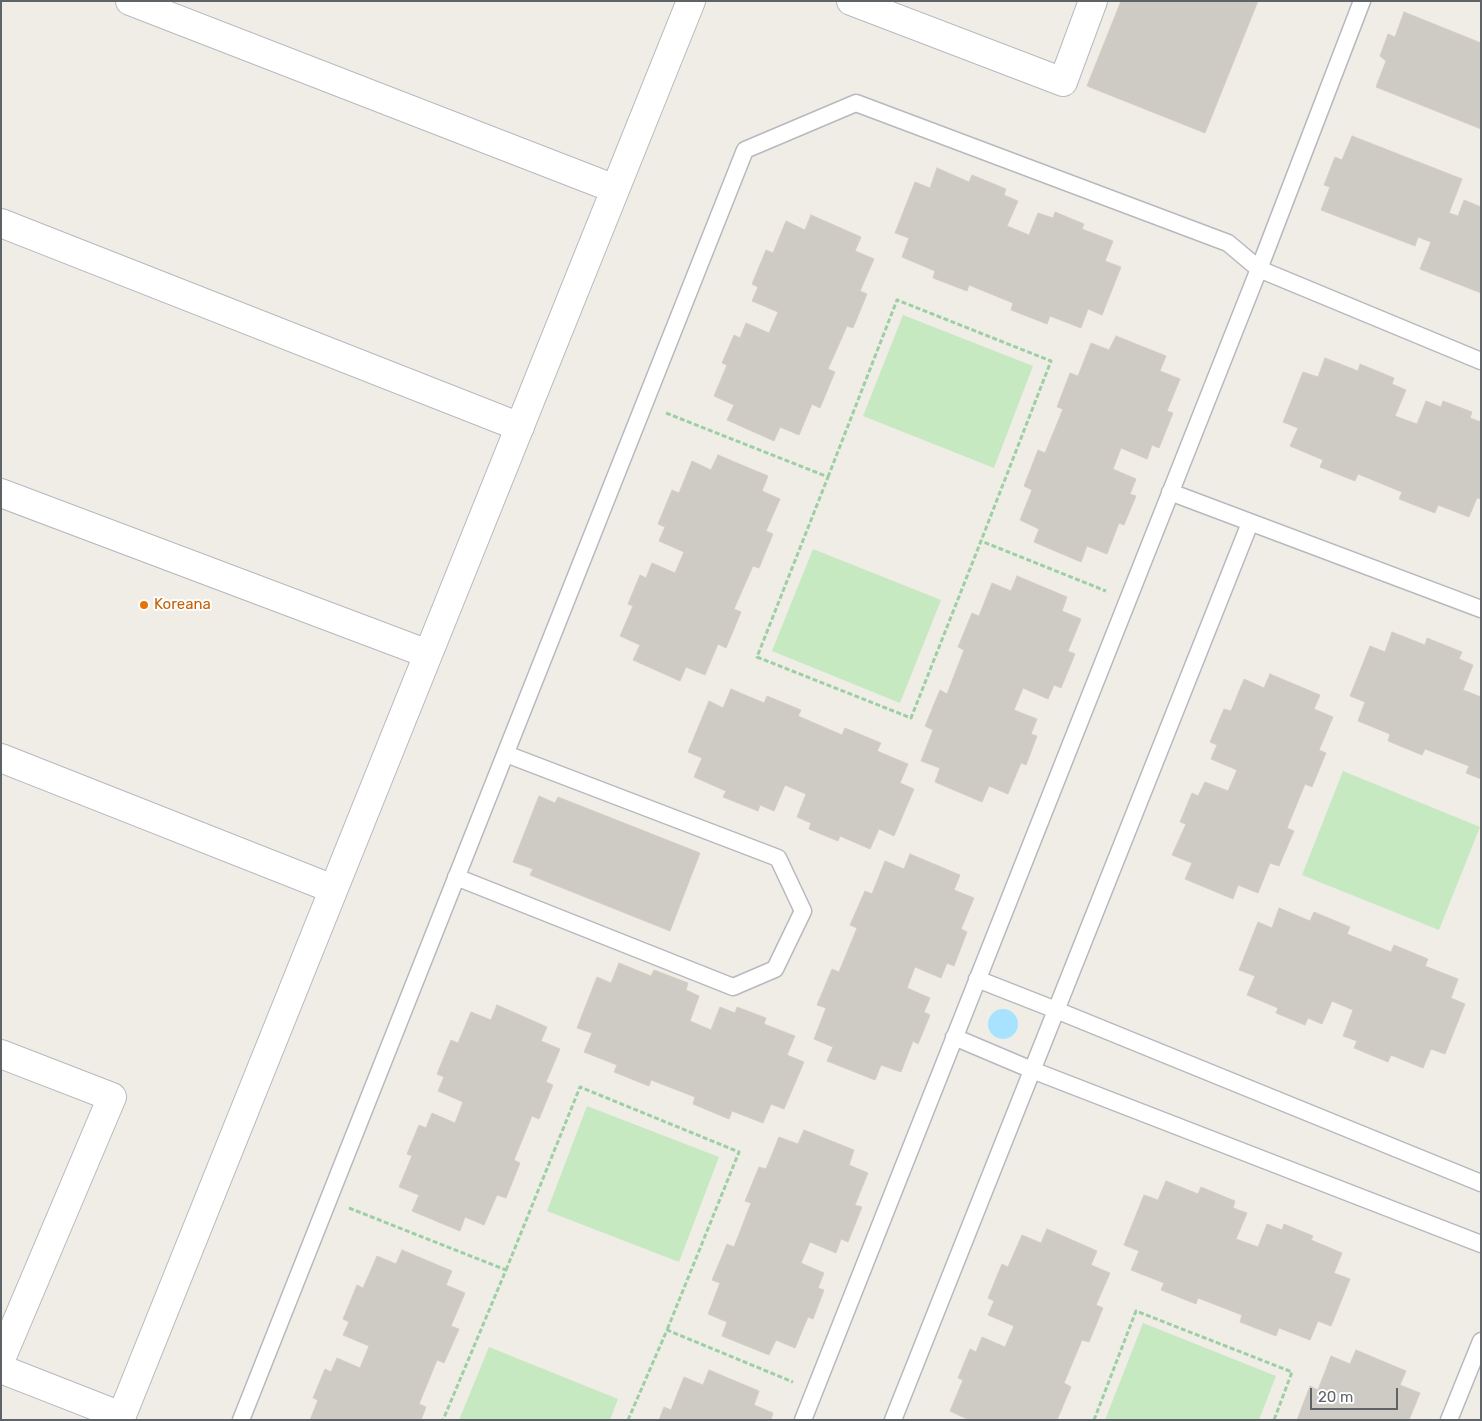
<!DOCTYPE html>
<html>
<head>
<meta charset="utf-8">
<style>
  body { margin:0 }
  #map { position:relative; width:1482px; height:1421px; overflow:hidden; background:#f0ede6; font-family:Rubik,sans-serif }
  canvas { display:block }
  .frame { position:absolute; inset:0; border:2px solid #5d6367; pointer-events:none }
  .scale { position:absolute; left:1310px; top:1388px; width:88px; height:22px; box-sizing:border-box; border:2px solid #5d6367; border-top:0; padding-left:6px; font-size:15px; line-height:18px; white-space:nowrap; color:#5d6367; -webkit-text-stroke:4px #fff; paint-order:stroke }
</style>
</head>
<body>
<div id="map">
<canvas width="1482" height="1421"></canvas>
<div class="frame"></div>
<div class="scale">20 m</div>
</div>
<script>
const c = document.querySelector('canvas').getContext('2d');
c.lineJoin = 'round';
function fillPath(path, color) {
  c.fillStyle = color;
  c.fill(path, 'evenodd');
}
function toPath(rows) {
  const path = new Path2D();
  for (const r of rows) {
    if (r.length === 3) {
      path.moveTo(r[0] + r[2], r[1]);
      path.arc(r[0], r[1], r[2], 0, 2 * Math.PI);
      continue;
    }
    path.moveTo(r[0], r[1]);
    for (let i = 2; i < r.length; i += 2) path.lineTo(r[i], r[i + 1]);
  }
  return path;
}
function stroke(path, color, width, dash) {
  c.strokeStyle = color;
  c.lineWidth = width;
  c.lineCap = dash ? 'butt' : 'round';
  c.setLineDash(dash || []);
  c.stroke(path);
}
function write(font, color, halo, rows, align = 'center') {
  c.font = font + ' Rubik,sans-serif';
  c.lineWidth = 4;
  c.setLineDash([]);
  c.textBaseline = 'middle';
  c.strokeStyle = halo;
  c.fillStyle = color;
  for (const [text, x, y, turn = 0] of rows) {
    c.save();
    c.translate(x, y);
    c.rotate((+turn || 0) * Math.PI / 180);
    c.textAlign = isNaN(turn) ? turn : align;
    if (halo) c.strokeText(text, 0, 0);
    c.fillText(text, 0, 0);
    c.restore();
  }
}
fillPath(toPath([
  [903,315,1033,366,994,468,863,416],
  [813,549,941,600,900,703,772,651],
  [1343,771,1480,827,1439,930,1302,875],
  [587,1106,719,1157,679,1262,547,1211],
  [1143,1323,1276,1376,1259,1420,1105,1420],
  [489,1347,618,1399,610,1420,459,1420]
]), '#c6e9c1');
fillPath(toPath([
  [1003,1024,15]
]), '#a7e3ff');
const building = toPath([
  [1121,1,1258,1,1205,133,1087,86,1121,1],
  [1404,12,1481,43,1481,129,1376,87,1386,61,1380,56,1388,34,1395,37,1404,12],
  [1352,136,1462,179,1449,213,1458,216,1464,200,1481,207,1481,293,1420,269,1431,242,1418,237,1415,246,1321,210,1330,187,1324,185,1335,157,1342,160,1352,136],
  [937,168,969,182,972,175,1006,189,1004,195,1018,201,1007,226,1029,235,1038,213,1053,218,1055,212,1084,224,1082,229,1113,241,1105,261,1121,267,1102,315,1088,309,1081,328,1050,316,1047,324,1011,310,1013,303,969,285,967,291,933,278,935,271,902,257,909,238,895,233,915,182,930,188,937,168],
  [811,215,861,237,855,251,874,259,860,291,867,294,853,328,847,326,828,369,835,372,820,408,812,404,799,435,780,427,774,441,727,420,734,405,714,396,727,365,722,363,734,335,740,338,746,323,769,333,778,312,752,301,758,287,752,284,766,250,773,253,786,221,805,230,811,215],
  [1116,336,1166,356,1160,371,1180,379,1167,411,1173,413,1159,448,1152,445,1147,459,1121,448,1113,469,1136,479,1130,494,1136,496,1124,525,1119,523,1107,554,1087,546,1081,562,1034,542,1039,529,1020,520,1032,490,1024,486,1038,450,1045,453,1063,409,1057,407,1070,373,1078,376,1091,343,1109,350,1116,336],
  [1325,358,1358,371,1360,364,1394,378,1392,384,1406,390,1395,416,1417,424,1426,401,1441,407,1443,401,1472,412,1470,418,1481,422,1481,499,1477,498,1469,517,1438,505,1435,513,1399,499,1402,492,1358,474,1355,481,1320,467,1323,460,1290,446,1298,428,1283,422,1303,372,1318,377,1325,358],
  [718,455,768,476,762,491,780,499,766,531,773,534,759,568,753,566,734,609,741,612,726,648,718,644,705,675,686,667,680,681,633,660,640,645,620,636,633,606,628,604,640,575,646,578,652,563,675,573,684,552,659,541,665,527,658,524,672,490,679,493,692,461,711,470,718,455],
  [1017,576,1067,597,1062,611,1081,619,1068,651,1075,654,1061,688,1054,685,1048,699,1023,688,1014,710,1037,719,1031,734,1037,736,1026,765,1021,763,1008,794,989,786,982,802,935,782,940,768,921,761,933,730,925,726,940,690,947,694,964,650,958,647,972,613,979,616,992,583,1011,591,1017,576],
  [1392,632,1425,645,1427,638,1462,652,1459,659,1473,665,1463,690,1481,697,1481,779,1466,773,1469,766,1425,749,1422,755,1388,741,1390,734,1358,721,1365,702,1350,696,1370,646,1385,652,1392,632],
  [1270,674,1320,695,1314,709,1333,717,1319,750,1326,753,1312,787,1305,784,1287,828,1294,831,1279,866,1270,863,1258,893,1238,885,1233,899,1185,879,1192,863,1172,855,1186,824,1180,822,1192,793,1198,796,1205,782,1228,791,1237,770,1211,759,1217,745,1210,742,1224,709,1231,711,1244,679,1264,688,1270,674],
  [731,689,764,703,767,696,801,710,798,716,842,735,845,728,881,743,877,751,908,764,900,783,914,789,894,836,879,829,870,849,840,836,838,841,809,829,811,823,797,817,806,794,785,785,774,811,760,805,758,811,723,797,726,791,694,777,702,758,688,752,709,701,723,708,731,689],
  [539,796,555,803,558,797,700,853,670,931,530,875,533,869,513,862,539,796],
  [910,854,960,875,954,890,974,898,961,929,967,932,954,966,947,963,941,978,915,967,907,988,930,998,924,1012,930,1015,918,1044,913,1041,901,1072,881,1065,875,1080,827,1061,833,1047,814,1039,826,1008,817,1005,832,969,839,972,857,928,850,925,865,891,872,894,885,861,904,869,910,854],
  [1279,908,1310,921,1314,912,1350,927,1347,934,1391,952,1394,945,1428,959,1425,966,1458,979,1451,998,1465,1004,1445,1054,1431,1049,1423,1068,1391,1055,1388,1062,1354,1048,1357,1041,1343,1036,1353,1010,1332,1001,1322,1024,1308,1018,1305,1025,1276,1013,1278,1008,1247,995,1255,976,1239,970,1258,922,1272,928,1279,908],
  [619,963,651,976,654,970,688,983,686,990,699,996,690,1021,711,1030,720,1007,735,1013,737,1007,766,1018,764,1024,795,1036,787,1055,804,1062,784,1109,771,1104,763,1123,732,1111,729,1119,693,1104,695,1097,651,1080,649,1086,614,1072,617,1065,584,1052,592,1033,577,1028,597,977,611,983,619,963],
  [497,1005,547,1027,541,1041,560,1049,546,1082,553,1085,539,1119,532,1116,514,1160,520,1163,506,1198,497,1195,484,1225,465,1217,460,1231,412,1211,419,1195,399,1187,412,1156,407,1154,419,1125,426,1128,432,1113,455,1123,463,1102,438,1091,444,1077,437,1074,451,1040,458,1043,471,1012,491,1020,497,1005],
  [804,1130,854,1150,849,1165,868,1173,855,1205,862,1207,848,1242,841,1239,836,1253,810,1242,801,1263,824,1273,818,1288,824,1290,813,1319,808,1317,795,1348,776,1340,769,1355,722,1336,727,1322,708,1314,720,1283,712,1280,727,1244,734,1247,751,1203,745,1201,759,1167,766,1169,779,1137,798,1144,804,1130],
  [1166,1181,1198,1194,1201,1187,1235,1201,1233,1208,1247,1213,1236,1239,1258,1247,1267,1224,1282,1230,1284,1224,1313,1236,1311,1240,1342,1253,1334,1273,1350,1279,1331,1326,1318,1321,1310,1340,1279,1328,1276,1336,1240,1322,1242,1315,1198,1298,1196,1304,1161,1290,1164,1283,1131,1270,1139,1251,1124,1245,1144,1195,1158,1200,1166,1181],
  [1047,1229,1097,1251,1091,1265,1110,1273,1096,1305,1103,1308,1089,1342,1082,1340,1064,1383,1071,1387,1057,1420,969,1420,950,1411,963,1380,958,1378,970,1349,976,1352,982,1337,1005,1347,1014,1326,988,1315,994,1301,988,1298,1002,1264,1008,1267,1022,1235,1041,1243,1047,1229],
  [402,1250,452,1271,446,1285,465,1293,451,1326,459,1329,444,1363,437,1360,419,1404,426,1407,421,1420,310,1420,318,1400,313,1398,325,1369,331,1372,337,1358,360,1368,369,1346,343,1335,349,1322,343,1319,357,1285,363,1288,377,1256,396,1264,402,1250],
  [1356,1350,1406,1371,1400,1385,1420,1393,1409,1420,1297,1420,1310,1386,1318,1390,1331,1356,1350,1364,1356,1350],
  [709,1370,759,1391,754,1405,773,1413,771,1420,659,1420,664,1407,671,1410,684,1377,703,1385,709,1370]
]);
fillPath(building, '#cecac4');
stroke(building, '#d6cec3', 1);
const lane = toPath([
  [1362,1,1259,269,1481,361],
  [1170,492,1481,609],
  [456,877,733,987,775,969,803,911,778,858,506,754],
  [977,979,1056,1010,1481,1183],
  [954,1037,1032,1070,1481,1244],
  [241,1420,745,150,856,103,1228,243,1259,269,803,1420],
  [893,1420,1250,523],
  [1449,1420,1481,1341]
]);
const street = toPath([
  [130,1,615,189],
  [851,1,1063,82,1093,1],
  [1,223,520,427],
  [1,493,428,654],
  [1,758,333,889],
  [1,1054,112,1097,1,1359],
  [1,1369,121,1416],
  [120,1420,691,1]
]);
stroke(lane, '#b6b9bd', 19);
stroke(street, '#b6b9bd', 30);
stroke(toPath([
  [666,413,828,477,757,657,911,718,981,541,1106,591],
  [828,477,897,300,1051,361,981,541],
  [349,1208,506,1270,443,1420],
  [506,1270,580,1087,739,1152,667,1330],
  [628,1420,667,1330,793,1382],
  [1094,1420,1136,1311,1292,1372,1274,1420]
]), '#9cd0a4', 3, [5, 2.5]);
stroke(lane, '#fff', 16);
stroke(street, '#fff', 28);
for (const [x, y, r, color] of [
  [144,605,5,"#e8710a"]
]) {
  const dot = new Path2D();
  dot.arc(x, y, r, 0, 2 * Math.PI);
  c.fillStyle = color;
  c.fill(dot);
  stroke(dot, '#fff', 2);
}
write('15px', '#c56008', '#fff', [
  ["Koreana",154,605]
], 'left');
</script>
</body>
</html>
